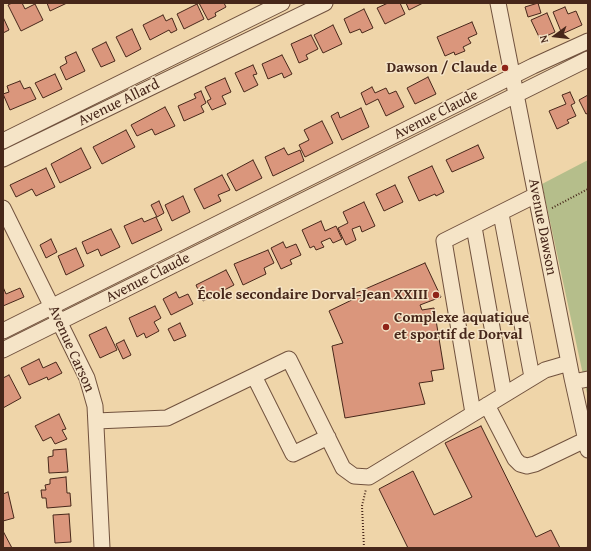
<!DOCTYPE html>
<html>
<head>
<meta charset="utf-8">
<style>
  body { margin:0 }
  #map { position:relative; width:591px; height:551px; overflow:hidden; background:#efd5a9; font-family:"Gentium Book Plus",serif }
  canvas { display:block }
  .frame { position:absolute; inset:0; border:4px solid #47271a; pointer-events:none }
  .north { position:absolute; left:535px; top:16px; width:40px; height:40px; -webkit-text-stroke:3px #f5e4c7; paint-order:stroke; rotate:255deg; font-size:11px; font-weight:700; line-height:16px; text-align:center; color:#47271a }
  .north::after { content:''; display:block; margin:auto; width:14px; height:18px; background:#47271a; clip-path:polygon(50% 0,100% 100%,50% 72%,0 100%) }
</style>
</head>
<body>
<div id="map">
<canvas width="591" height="551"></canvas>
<div class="frame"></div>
<div class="north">N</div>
</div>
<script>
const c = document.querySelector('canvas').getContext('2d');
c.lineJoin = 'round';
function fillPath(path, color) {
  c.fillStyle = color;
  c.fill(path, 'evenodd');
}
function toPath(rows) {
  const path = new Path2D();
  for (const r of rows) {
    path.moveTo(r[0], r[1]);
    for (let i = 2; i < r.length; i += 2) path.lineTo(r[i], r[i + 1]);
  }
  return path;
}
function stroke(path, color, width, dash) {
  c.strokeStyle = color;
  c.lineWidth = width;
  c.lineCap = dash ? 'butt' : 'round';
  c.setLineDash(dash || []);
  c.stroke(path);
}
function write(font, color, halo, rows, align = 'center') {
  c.font = font + ' "Gentium Book Plus",serif';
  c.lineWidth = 3;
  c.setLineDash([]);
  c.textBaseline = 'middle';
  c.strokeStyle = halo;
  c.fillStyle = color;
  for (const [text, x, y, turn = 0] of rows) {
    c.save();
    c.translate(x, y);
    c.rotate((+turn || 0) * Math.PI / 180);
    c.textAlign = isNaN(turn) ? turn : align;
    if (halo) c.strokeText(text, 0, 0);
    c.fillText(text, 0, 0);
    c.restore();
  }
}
fillPath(toPath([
  [588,160,588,398,542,184]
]), '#b5be8b');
const building = toPath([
  [12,3,22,3,25,9,35,4,43,20,21,31,8,5,12,3],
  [47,3,67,3,50,11,47,3],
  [199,3,224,3,226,7,215,13,216,16,208,20,199,3],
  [388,3,400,3,405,14,385,24,377,8,388,3],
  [406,3,423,3,409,10,406,3],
  [538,3,541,13,528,17,525,7,538,3],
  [197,4,204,19,184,29,177,14,197,4],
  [565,7,568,14,576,11,582,25,562,34,553,12,565,7],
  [364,9,373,28,362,33,360,29,350,33,344,19,364,9],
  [547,13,555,32,540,39,531,20,547,13],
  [163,15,166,21,172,18,177,30,171,33,169,30,150,40,143,25,163,15],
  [3,17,9,30,3,33,3,17],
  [472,22,477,34,468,38,471,43,463,47,465,51,455,55,454,52,445,56,437,37,472,22],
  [333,25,342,44,323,53,314,35,333,25],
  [132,29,141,49,126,57,116,37,132,29],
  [311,35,318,49,306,55,308,59,299,63,291,44,311,35],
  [106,42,115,61,101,67,92,49,106,42],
  [76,52,85,71,66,80,60,67,67,63,65,57,76,52],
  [282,55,292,74,284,78,282,73,268,79,262,64,282,55],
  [253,65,257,74,253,75,258,85,244,92,235,73,253,65],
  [55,74,62,89,43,98,35,83,55,74],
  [428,77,436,94,415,104,407,88,428,77],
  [225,78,231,92,222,96,226,104,212,110,207,101,211,99,205,87,225,78],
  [20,81,24,89,30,87,36,99,10,110,3,94,9,92,7,86,20,81],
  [372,87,375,93,386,88,389,94,396,91,404,107,386,116,378,99,366,105,361,93,372,87],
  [201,91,206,103,201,106,204,112,184,121,178,106,196,98,194,94,201,91],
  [570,92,575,103,571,105,576,116,567,120,569,123,557,129,549,111,566,104,562,95,570,92],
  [588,95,588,113,586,114,579,100,588,95],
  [165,107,175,126,155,135,152,129,137,136,131,125,165,107],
  [361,108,369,127,342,140,331,116,338,112,340,118,361,108],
  [322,121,333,143,305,157,299,145,309,140,304,130,322,121],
  [126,130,135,147,102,164,93,147,126,130],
  [478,145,484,158,452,172,446,160,478,145],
  [81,148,91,168,60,183,51,164,81,148],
  [284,148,288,155,300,150,304,161,273,176,265,157,284,148],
  [253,160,262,178,236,191,227,174,253,160],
  [432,166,444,192,436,196,435,194,419,201,408,177,432,166],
  [46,168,55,187,36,196,32,189,16,197,10,185,46,168],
  [222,175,230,190,218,195,221,201,204,209,194,189,222,175],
  [395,185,403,202,384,211,376,194,395,185],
  [183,196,190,212,172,221,165,205,183,196],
  [159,201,164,213,157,217,151,205,159,201],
  [364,202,375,226,362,232,360,226,352,229,356,240,346,245,338,228,348,223,343,212,364,202],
  [156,217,162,230,132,244,124,226,142,218,144,222,156,217],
  [321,221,325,231,336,226,342,239,333,243,330,238,321,242,324,247,316,250,314,246,310,248,302,230,321,221],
  [111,229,120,247,101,256,98,249,87,254,82,242,111,229],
  [51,239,57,252,46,258,40,245,51,239],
  [283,242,286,248,296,244,301,255,290,260,292,264,281,269,271,248,283,242],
  [76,248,84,266,66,275,58,256,76,248],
  [268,250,274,263,264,268,266,274,243,285,234,264,268,250],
  [425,263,441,297,420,305,422,310,434,308,444,369,431,371,433,381,419,383,425,404,345,418,332,346,343,343,329,311,358,297,356,293,425,263],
  [226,270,234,285,203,301,196,285,226,270],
  [3,287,6,294,20,288,24,297,3,306,3,287],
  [176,292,179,298,188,294,193,304,171,315,163,299,176,292],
  [155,306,161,318,154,322,159,331,146,338,144,333,137,337,129,318,155,306],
  [180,323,186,336,174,341,168,329,180,323],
  [106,327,117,350,100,358,89,335,106,327],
  [124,340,131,355,123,359,116,344,124,340],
  [39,359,43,368,56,362,62,373,48,380,47,377,29,385,21,368,39,359],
  [9,375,21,398,3,408,3,378,9,375],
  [59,414,66,429,62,430,67,439,55,444,51,437,43,441,35,426,59,414],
  [481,426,536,537,551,530,560,548,408,548,379,489,413,471,434,515,472,497,445,443,481,426],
  [66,449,68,472,49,473,48,457,53,456,53,450,66,449],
  [66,477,67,493,70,493,71,506,47,508,46,498,42,498,41,490,46,490,45,485,50,484,50,479,66,477],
  [8,492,14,518,3,521,3,494,8,492],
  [69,514,71,542,55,543,53,515,69,514],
  [3,531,12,548,3,548,3,531]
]);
fillPath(building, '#da967c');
stroke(building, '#47271a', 1);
const minor = toPath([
  [498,3,572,378,588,450],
  [3,141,282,3],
  [3,159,325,3],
  [3,208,87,378,95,406,102,548],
  [501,214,532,377],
  [474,227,504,394],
  [3,331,533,66,588,41],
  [3,350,588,59],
  [254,376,293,454,328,437],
  [573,382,588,379],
  [487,405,515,459,520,464,527,466,535,464,585,440],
  [473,413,444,241,536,195],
  [96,421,167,418,289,359,343,468,354,476,369,477,545,370,569,363]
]);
stroke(minor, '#71523e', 17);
stroke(toPath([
  [552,208,588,189],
  [364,548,362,506,366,489],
  [586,548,588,547]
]), '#47271a', 2, [1, 2]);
stroke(minor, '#f5e4c7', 15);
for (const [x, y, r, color] of [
  [505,68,4,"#8f2418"],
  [436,295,4,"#8f2418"],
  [386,327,4,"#8f2418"]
]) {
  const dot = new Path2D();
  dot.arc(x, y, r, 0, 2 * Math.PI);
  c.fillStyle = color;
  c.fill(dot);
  stroke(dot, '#f5e4c7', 1.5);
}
write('bold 15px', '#47271a', '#f5e4c7', [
  ["Dawson / Claude",497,68],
  ["École secondaire Dorval-Jean XXIII",428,295],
  ["Complexe aquatique",394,318,"left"],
  ["et sportif de Dorval",394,335,"left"]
], 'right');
write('15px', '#47271a', '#f5e4c7', [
  ["Avenue Allard",119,103,-26],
  ["Avenue Claude",436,115,-27],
  ["Avenue Dawson",542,227,79],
  ["Avenue Claude",148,278,-27],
  ["Avenue Carson",71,349,66]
]);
</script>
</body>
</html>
